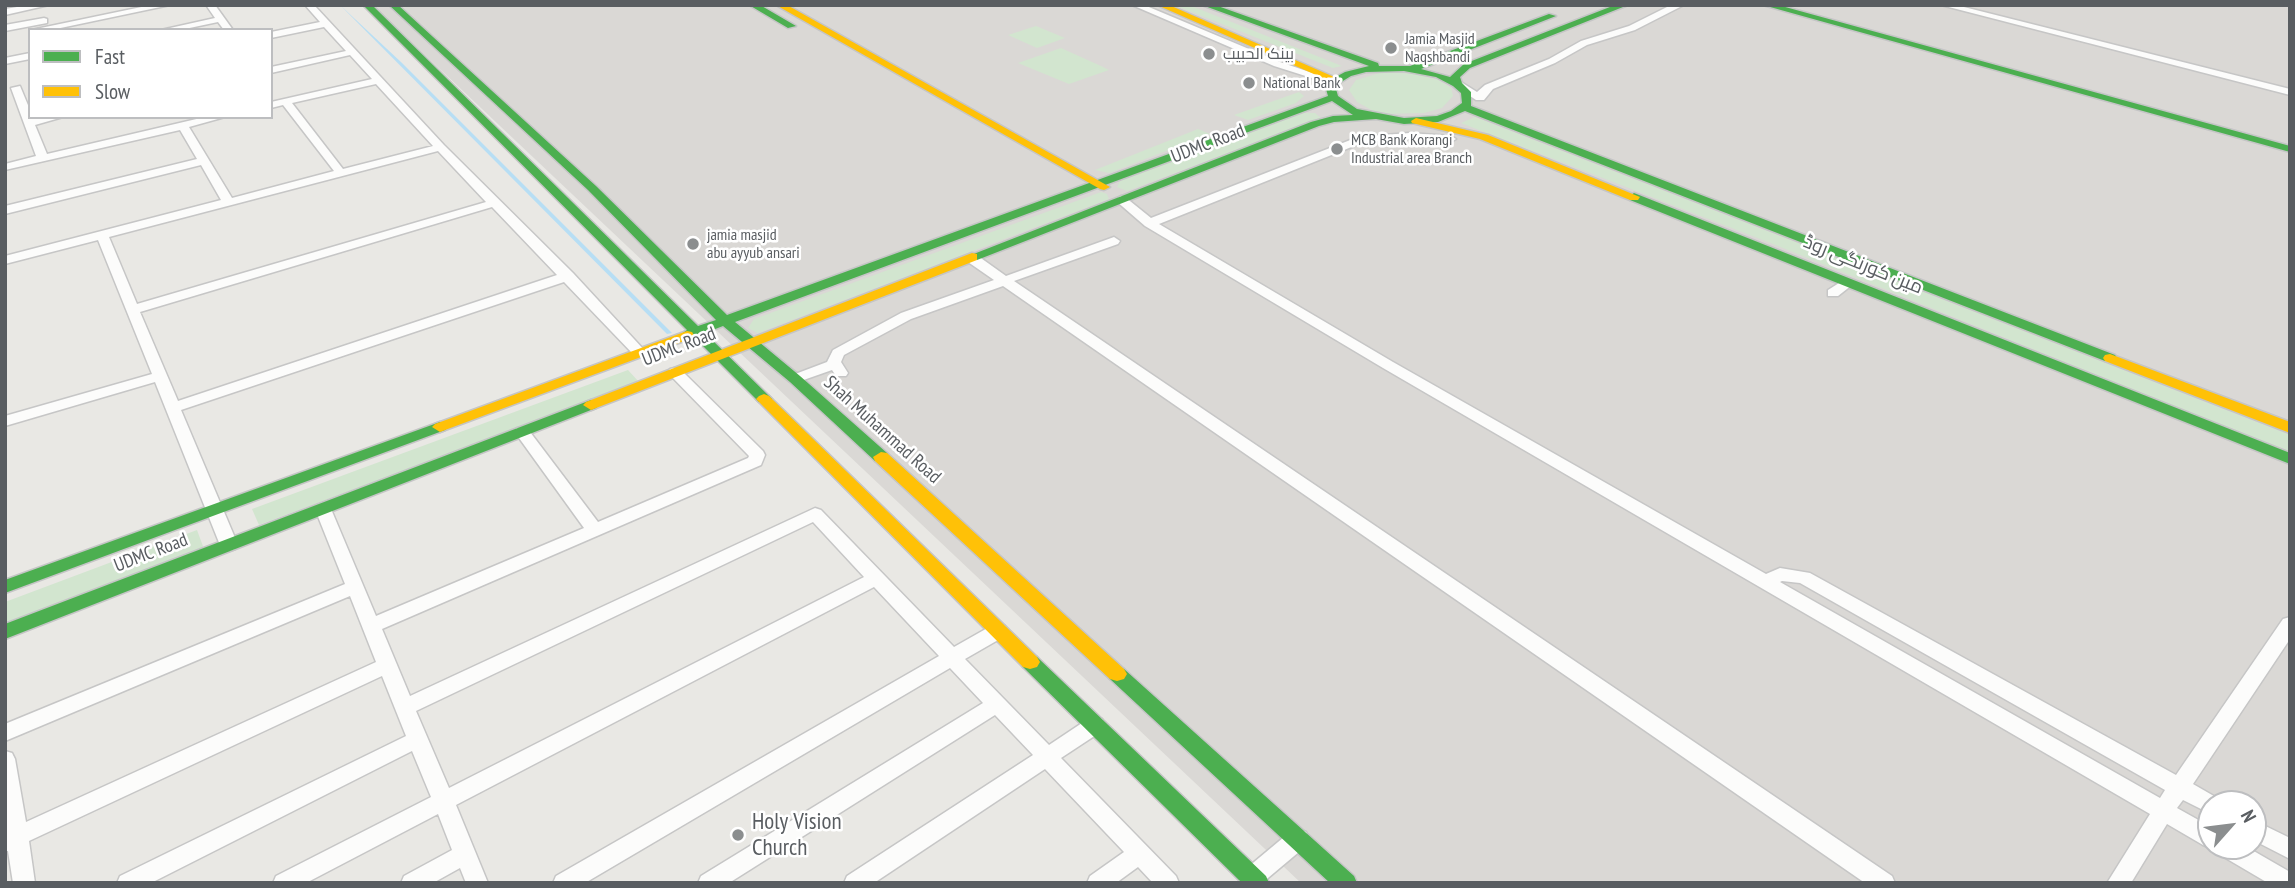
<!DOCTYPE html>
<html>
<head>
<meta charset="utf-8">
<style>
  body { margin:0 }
  #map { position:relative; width:2295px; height:888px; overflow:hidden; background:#e9e8e4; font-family:"PT Sans Narrow",sans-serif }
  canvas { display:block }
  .frame { position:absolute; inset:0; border:7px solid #595d61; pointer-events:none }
  .legend { position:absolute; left:28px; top:28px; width:245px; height:91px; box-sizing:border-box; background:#fff; border:2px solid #bdbec0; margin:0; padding:9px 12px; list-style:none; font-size:21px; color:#595d61 }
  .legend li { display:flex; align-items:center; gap:14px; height:35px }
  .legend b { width:35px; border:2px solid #bdbec0 }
  .north { position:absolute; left:2197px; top:790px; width:70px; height:70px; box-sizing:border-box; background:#fff; border:2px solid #bdbec0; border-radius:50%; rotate:62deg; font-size:19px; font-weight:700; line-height:28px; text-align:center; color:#595d61 }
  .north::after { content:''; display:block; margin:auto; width:24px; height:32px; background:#8b8e8f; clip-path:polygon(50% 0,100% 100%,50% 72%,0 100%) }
</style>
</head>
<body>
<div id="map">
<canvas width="2295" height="888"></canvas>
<div class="frame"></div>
<ul class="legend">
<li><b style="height:9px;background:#4caf50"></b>Fast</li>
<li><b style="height:9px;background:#ffc107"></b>Slow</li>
</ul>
<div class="north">N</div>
</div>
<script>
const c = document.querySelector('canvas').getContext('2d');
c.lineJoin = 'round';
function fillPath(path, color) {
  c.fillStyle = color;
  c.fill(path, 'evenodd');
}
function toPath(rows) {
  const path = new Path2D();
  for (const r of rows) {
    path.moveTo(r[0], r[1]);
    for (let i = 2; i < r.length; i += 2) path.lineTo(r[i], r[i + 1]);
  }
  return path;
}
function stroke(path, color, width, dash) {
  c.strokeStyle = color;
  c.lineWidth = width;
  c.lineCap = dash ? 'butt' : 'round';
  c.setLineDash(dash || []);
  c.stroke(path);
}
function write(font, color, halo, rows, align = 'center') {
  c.font = font + ' "PT Sans Narrow",Cairo,sans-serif';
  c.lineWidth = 5;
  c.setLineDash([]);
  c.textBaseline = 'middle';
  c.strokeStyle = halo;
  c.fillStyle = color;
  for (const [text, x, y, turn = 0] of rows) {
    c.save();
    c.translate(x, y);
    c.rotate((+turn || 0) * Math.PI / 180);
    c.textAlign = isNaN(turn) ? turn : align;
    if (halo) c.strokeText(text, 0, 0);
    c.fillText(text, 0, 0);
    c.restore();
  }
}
fillPath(toPath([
  [372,5,2290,5,2290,883,1301,883],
  [2211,804,2253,804,2253,846,2211,846]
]), '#dad8d5');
fillPath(toPath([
  [1174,5,1189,5,1342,66,1333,68],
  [1036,26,1065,38,1037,48,1008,35],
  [1061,48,1101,66,1109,70,1069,84,1018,63],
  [1383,72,1415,74,1438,80,1451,88,1453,96,1442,108,1424,113,1379,114,1357,102,1349,90,1356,80],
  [1299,92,1304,96,1296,103,1248,120,1234,115],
  [1300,113,1315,113,1321,118,1127,191,1117,187,1120,181],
  [1475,117,2290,435,2290,453,1773,244,1461,123],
  [1198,129,1210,134,1109,173,1095,170],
  [1101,192,1107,194,1109,199,758,333,748,328,754,319],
  [628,370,639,382,259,525,252,509],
  [197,530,204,549,5,625,5,602]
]), '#d2e5cf');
fillPath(toPath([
  [340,5,402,63,672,333,667,334]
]), '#b7def4');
const street = toPath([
  [29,5,49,5,5,15,5,9,29,5],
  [151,5,170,5,51,30,31,30,151,5],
  [206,5,215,5,233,30,224,30,218,22,180,30,161,30,215,18,206,5],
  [305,5,314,5,444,145,573,273,646,352,639,356,634,355,564,282,181,410,238,545,235,549,229,551,223,549,220,545,155,382,5,426,5,416,152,374,98,240,5,264,5,256,221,200,201,165,5,214,5,206,197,159,180,130,5,170,5,164,36,156,11,88,20,86,30,110,30,117,33,119,63,117,35,125,47,154,205,117,225,117,189,127,232,198,334,171,283,105,271,108,271,102,372,79,350,55,271,73,271,67,346,51,324,27,271,38,271,32,320,22,305,5],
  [376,84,433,146,343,169,292,103,376,84],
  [438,151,486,202,137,304,109,237,438,151],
  [492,207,557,275,178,401,140,312,492,207],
  [1132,5,1144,5,1280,62,1339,82,1334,85,1274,66,1132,5],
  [1671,5,1684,5,1635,30,1587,45,1555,63,1493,89,1484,100,1476,100,1452,84,1461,82,1477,92,1485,85,1549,59,1581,41,1629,26,1671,5],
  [1941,5,1956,5,2290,89,2290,95,1941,5],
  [44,18,47,19,47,23,5,31,5,25,44,18],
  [30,53,30,59,5,64,5,58,30,53],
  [1409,133,1451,136,1456,139,1451,142,1409,139,1364,142,1159,224,1393,362,1766,574,1780,568,1810,573,2176,775,2283,619,2290,617,2290,639,2193,784,2219,799,2221,804,2211,804,2211,814,2183,800,2177,808,2211,827,2211,846,2245,846,2290,872,2290,883,2268,883,2217,853,2214,846,2211,848,2203,845,2167,824,2131,883,2107,883,2150,814,1383,368,1145,226,1115,200,1121,196,1125,197,1151,218,1358,137,1409,133],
  [1782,581,1800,583,2165,790,2160,798,1780,582,1782,581],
  [1114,237,1120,241,1118,244,1014,281,1892,876,1895,883,1865,883,1003,286,911,319,844,355,841,362,848,373,846,376,836,376,832,370,795,383,788,379,790,376,827,362,833,350,901,313,994,280,968,262,968,256,978,256,1006,276,1114,237],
  [1847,278,1854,282,1852,285,1838,296,1828,296,1828,290,1847,278],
  [675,368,680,369,763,451,765,455,761,465,382,629,410,696,815,508,821,510,954,647,991,626,998,624,1005,626,1007,631,1005,636,965,659,1049,745,1088,719,1095,717,1102,719,1105,725,1102,731,1061,758,1176,876,1179,883,1153,883,1138,867,1116,883,1087,883,1090,876,1124,852,1045,769,874,883,844,883,847,876,1033,755,995,715,729,883,698,883,701,876,983,703,950,668,585,883,553,883,556,876,939,656,874,587,456,805,488,883,466,883,460,868,433,883,401,883,404,876,452,850,438,814,306,883,273,883,276,876,431,797,412,751,151,883,117,883,120,876,406,736,382,676,29,841,35,883,13,883,8,851,5,851,5,751,12,753,15,759,26,822,376,662,350,596,5,741,5,724,345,584,315,509,317,505,329,505,331,509,376,616,584,528,514,431,517,428,527,428,598,522,748,458,749,456,670,375,668,372,670,369,675,368],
  [813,522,864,577,449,788,416,711,813,522],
  [2253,820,2290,838,2290,859,2253,840,2253,820],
  [1298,829,1306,832,1309,839,1306,846,1262,883,1239,883,1241,873,1290,832,1298,829]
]);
const fast = toPath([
  [363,5,372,5,698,326,716,320,588,190,389,5,398,5,596,186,727,315,1328,96,1326,89,1330,80,1345,72,1369,66,1202,5,1215,5,1378,63,1379,66,1410,66,1549,14,1556,16,1421,69,1450,77,1464,64,1615,5,1628,5,1470,68,1460,77,1462,83,1471,92,1471,106,2115,355,2117,358,2115,361,2105,361,1465,111,1438,122,1404,124,1376,119,1334,122,1319,126,977,260,967,260,966,257,1311,122,1333,116,1353,115,1332,101,735,322,800,376,887,453,889,457,881,462,875,461,790,382,723,326,705,333,769,396,772,399,769,402,759,402,694,337,682,338,680,335,687,330,363,5],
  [1404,71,1436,77,1453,86,1461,93,1462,103,1451,111,1437,116,1404,118,1357,109,1338,96,1336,89,1338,84,1351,76,1366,72,1404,71],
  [749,5,760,5,796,26,788,28,749,5],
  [1763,5,1778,5,2290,146,2290,152,1763,5],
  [1634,193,2290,453,2290,464,1630,200,1628,197,1634,193],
  [591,400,596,402,599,405,596,408,5,639,5,624,591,400],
  [440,422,448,427,445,430,5,593,5,580,440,422],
  [1030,655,1037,657,1266,876,1269,883,1242,883,1023,667,1020,662,1023,657,1030,655],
  [1117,667,1124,669,1354,876,1357,883,1330,883,1110,679,1107,674,1110,669,1117,667]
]);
const slow = toPath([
  [776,5,787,5,1110,187,1104,190,1100,189,776,5],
  [1157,5,1169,5,1341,80,1332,82,1157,5],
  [1416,118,1488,135,1640,197,1638,200,1630,200,1480,139,1412,123,1411,121,1416,118],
  [972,253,977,254,977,260,596,408,591,410,583,405,586,402,972,253],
  [687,331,692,332,694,335,692,338,445,430,440,432,432,427,435,424,687,331],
  [2110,354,2290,422,2290,433,2105,361,2103,358,2105,355,2110,354],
  [764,394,769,396,1037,657,1040,662,1037,667,1030,669,1023,667,759,402,756,399,759,396,764,394],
  [881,452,887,453,1124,669,1127,674,1124,679,1117,681,1110,679,875,461,873,457,881,452]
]);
stroke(street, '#c6c6c6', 3);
stroke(fast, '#c5c5c6', 3);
stroke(slow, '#c5c5c6', 3);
fillPath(street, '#fcfcfb');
fillPath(fast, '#4caf50');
fillPath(slow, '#ffc107');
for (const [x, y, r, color] of [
  [1391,48,7,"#8b8e8f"],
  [1209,54,7,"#8b8e8f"],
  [1249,83,7,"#8b8e8f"],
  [1337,149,7,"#8b8e8f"],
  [693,244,7,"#8b8e8f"],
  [738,835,7,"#8b8e8f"]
]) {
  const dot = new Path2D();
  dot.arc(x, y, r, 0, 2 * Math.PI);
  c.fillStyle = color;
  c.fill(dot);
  stroke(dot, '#fff', 2.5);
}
write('16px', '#595d61', '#fff', [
  ["Jamia Masjid",1405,39],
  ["Naqshbandi",1405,57],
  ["بينک الحبيب",1223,54],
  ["National Bank",1263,83],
  ["MCB Bank Korangi",1351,140],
  ["Industrial area Branch",1351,158],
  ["jamia masjid",707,235],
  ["abu ayyub ansari",707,253]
], 'left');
write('19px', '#595d61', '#fff', [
  ["UDMC Road",1208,144,-21],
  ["مین کورنگی روڈ",1863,265,22],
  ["UDMC Road",679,347,-21],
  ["Shah Muhammad Road",882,430,42],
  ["UDMC Road",151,553,-21]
]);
write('23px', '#595d61', '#fff', [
  ["Holy Vision",752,822],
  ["Church",752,848]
], 'left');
</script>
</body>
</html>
